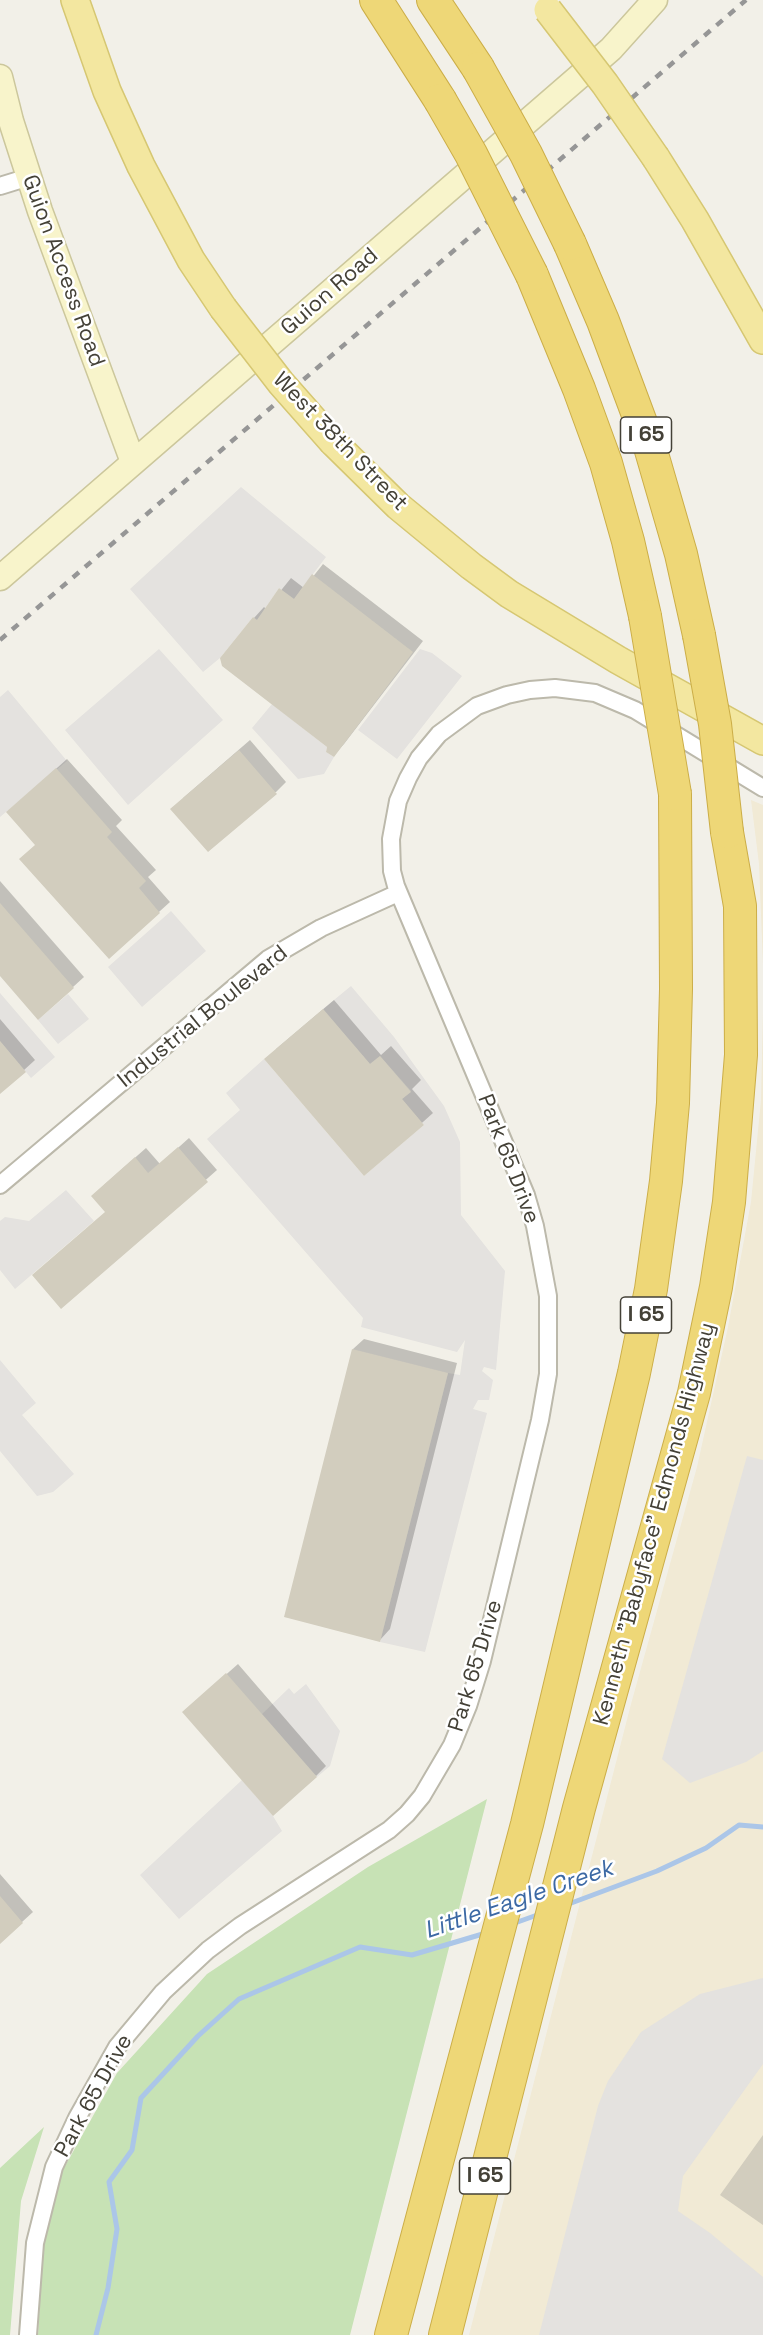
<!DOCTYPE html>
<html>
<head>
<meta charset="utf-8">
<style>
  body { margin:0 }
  canvas { display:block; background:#f2f0e8 }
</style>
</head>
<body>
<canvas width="763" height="2335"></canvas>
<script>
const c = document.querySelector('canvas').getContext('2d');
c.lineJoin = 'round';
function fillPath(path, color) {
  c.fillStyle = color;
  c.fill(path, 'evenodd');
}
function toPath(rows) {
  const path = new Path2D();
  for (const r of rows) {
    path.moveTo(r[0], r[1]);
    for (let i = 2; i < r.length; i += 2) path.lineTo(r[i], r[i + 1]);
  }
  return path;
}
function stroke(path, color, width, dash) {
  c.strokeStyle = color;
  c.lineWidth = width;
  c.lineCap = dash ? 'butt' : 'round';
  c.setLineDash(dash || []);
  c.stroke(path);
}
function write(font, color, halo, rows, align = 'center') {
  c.font = font + ' "Space Grotesk",sans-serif';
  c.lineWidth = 5;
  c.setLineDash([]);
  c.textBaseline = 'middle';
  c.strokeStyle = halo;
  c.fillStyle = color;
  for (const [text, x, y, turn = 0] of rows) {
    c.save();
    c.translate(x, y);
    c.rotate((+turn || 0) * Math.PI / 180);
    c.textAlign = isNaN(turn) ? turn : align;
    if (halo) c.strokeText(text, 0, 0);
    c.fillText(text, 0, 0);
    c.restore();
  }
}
fillPath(toPath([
  [751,800,763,805,763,965,759,864],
  [763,1011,763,2335,469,2335,631,1704,697,1467,728,1327,751,1202,761,1100]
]), '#f1ead5');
fillPath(toPath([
  [487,1799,350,2335,38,2335,44,2230,60,2175,117,2073,207,1974,368,1867],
  [44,2127,21,2201,10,2335,0,2335,0,2168]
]), '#c7e2b5');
fillPath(toPath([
  [241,487,326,557,294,599,279,588,257,620,253,617,220,658,203,672,130,589],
  [159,649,223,720,128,805,65,730],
  [420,649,432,653,462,676,397,759,358,730],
  [8,690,67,761,0,817,0,697],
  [272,704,327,747,326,752,334,757,324,774,298,779,252,728],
  [171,911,206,951,142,1007,108,967],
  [351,986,394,1037,444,1106,460,1142,461,1215,505,1271,496,1370,484,1367,482,1371,493,1380,489,1400,478,1400,473,1409,487,1413,425,1652,380,1642,448,1373,460,1375,465,1340,457,1352,361,1327,363,1318,207,1139,240,1110,226,1093,264,1059,364,1176,424,1125,402,1099,411,1091,380,1056,370,1064,323,1009],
  [0,993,55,1057,31,1078,0,1041],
  [68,994,89,1019,58,1044,38,1020],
  [66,1190,94,1221,15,1289,0,1270,0,1221,5,1217,29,1221],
  [0,1360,36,1403,22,1415,74,1474,53,1492,37,1496,0,1451],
  [747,1456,763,1460,763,1751,746,1762,690,1783,662,1759],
  [306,1684,340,1731,330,1766,317,1777,262,1714,289,1688,294,1694],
  [242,1780,273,1816,282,1831,179,1919,140,1875],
  [763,1978,763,2064,683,2176,678,2211,710,2233,763,2277,763,2335,539,2335,598,2106,608,2081,641,2032,700,1994]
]), '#e4e2df');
fillPath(toPath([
  [323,564,423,641,344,744,334,755,329,746,222,659,254,618,264,607,266,609,291,578,304,588],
  [250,740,286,782,276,792,183,798],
  [67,759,122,820,116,826,156,870,148,877,170,902,109,957,36,844,19,802],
  [0,881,84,977,39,1018,0,974],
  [334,1000,381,1055,391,1046,421,1080,412,1089,433,1113,365,1174,276,1049],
  [0,1019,35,1060,0,1092],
  [189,1138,217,1170,62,1307,107,1211,104,1185,146,1148,160,1164],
  [364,1339,457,1363,390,1629,380,1640,353,1349],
  [238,1664,326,1766,316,1776,195,1702],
  [0,1874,33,1912,0,1942]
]), '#0003');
stroke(toPath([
  [566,1905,657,1871,706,1848,739,1825,763,1827],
  [512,1924,540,1914],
  [96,2335,108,2288,117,2229,109,2182,132,2150,141,2098,198,2036,239,1999,360,1947,412,1955,486,1933]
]), '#abc6e8', 5);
fillPath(toPath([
  [312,574,413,652,334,757,326,752,327,747,222,666,220,658,253,617,257,620,279,588,294,599],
  [239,750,277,794,208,852,170,809],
  [56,768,112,832,107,837,146,881,139,888,160,913,109,959,19,859,35,845,6,812],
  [0,903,74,988,38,1020,0,976],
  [323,1009,370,1064,380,1056,411,1092,402,1099,424,1125,364,1176,264,1059],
  [0,1041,26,1072,0,1094],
  [178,1147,208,1182,61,1309,32,1275,105,1212,91,1196,135,1157,148,1173],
  [352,1349,448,1373,380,1642,284,1617],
  [226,1673,317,1777,273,1816,182,1712],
  [0,1896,23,1923,0,1944],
  [763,2135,763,2225,720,2195]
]), '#d2cdbe');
const street = toPath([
  [0,186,29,177],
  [0,1185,268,959,321,928,398,893],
  [28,2335,35,2243,54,2167,77,2118,117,2047,163,1992,208,1950,240,1926,389,1830,407,1814,422,1796,452,1745,468,1706,482,1661,540,1420,548,1374,548,1296,535,1226,526,1195,396,886,392,871,391,839,398,801,408,778,419,758,439,734,477,706,507,695,530,690,555,688,595,693,635,710,763,788]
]);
const secondary = toPath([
  [0,77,11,121,40,211,133,462],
  [0,578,611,49,655,0]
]);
const primary = toPath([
  [75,0,107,91,141,166,191,260,223,308],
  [656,158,695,220,763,340],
  [333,442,398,506,471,566,509,594,618,660,763,741]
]);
const highway = toPath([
  [376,0,440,100],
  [433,0,478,68],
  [570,244,603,321,650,447,681,554,699,635],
  [532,275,579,389,606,463,628,541,645,616],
  [391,2335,527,1824,634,1373,651,1289,666,1181,673,1103,676,989,675,794],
  [445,2335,579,1808,694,1393,716,1287,729,1202,741,1055,740,906,727,832]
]);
stroke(street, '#bcb9ab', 20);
stroke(secondary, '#ccc79c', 27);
stroke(primary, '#d6c772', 30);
stroke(highway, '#ccae48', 34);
stroke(street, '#fff', 16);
stroke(secondary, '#f8f4cb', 24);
stroke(primary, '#f3e7a0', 27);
stroke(highway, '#eed777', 32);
stroke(toPath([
  [0,640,746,0]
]), '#969696', 4.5, [8, 8]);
const primaryBridge = toPath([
  [548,10,605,84,656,158],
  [223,308,281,383,333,442]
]);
const highwayBridge = toPath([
  [478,68,526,154,570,244],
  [440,100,471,154,532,275],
  [645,616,675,794],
  [699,635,715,724,727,832]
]);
stroke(primaryBridge, '#d6c772', 30, []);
stroke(highwayBridge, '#ccae48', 34, []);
stroke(primaryBridge, '#f3e7a0', 27);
stroke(highwayBridge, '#eed777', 32);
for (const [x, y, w] of [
  [646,435,51],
  [646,1315,51],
  [485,2176,51]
]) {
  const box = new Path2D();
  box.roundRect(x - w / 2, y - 18, w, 36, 4.5);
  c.fillStyle = '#fff';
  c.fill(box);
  stroke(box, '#444137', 1.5);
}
write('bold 21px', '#444137', null, [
  ["I 65",646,435],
  ["I 65",646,1315],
  ["I 65",485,2176]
]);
write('22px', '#444137', '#fff', [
  ["Guion Access Road",63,271,70],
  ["Guion Road",330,292,-41],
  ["West 38th Street",340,442,46],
  ["Industrial Boulevard",203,1017,-39],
  ["Park 65 Drive",508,1159,69],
  ["Kenneth \"Babyface\" Edmonds Highway",655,1524,-75],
  ["Park 65 Drive",476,1666,-73],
  ["Park 65 Drive",94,2096,-61]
]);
write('italic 24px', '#3c69a4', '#fff', [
  ["Little Eagle Creek",519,1900,-19]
]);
</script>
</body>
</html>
